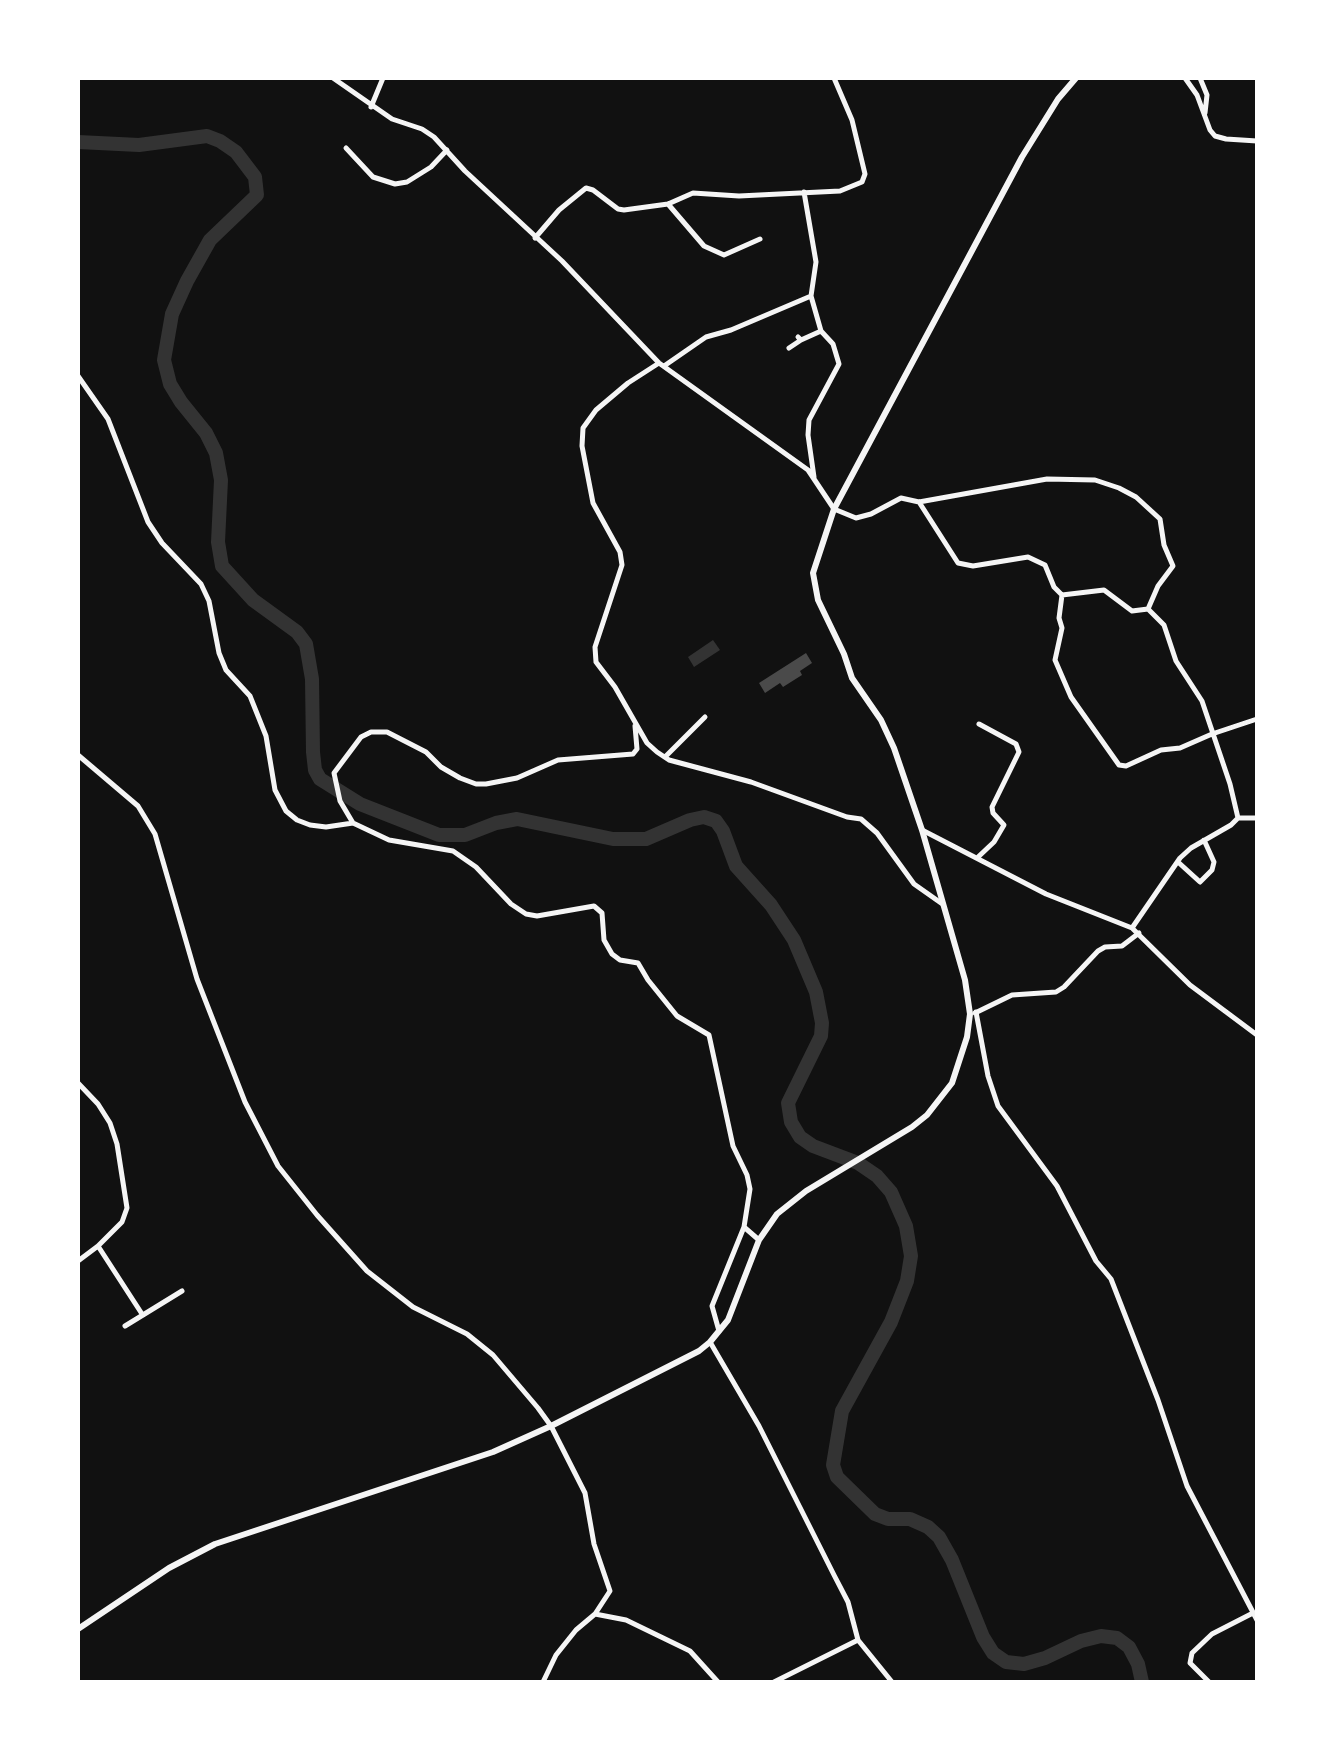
<!DOCTYPE html>
<html>
<head>
<meta charset="utf-8">
<style>
  body { margin:0 }
  #map { position:relative; width:1335px; height:1760px; overflow:hidden; background:#111; font-family:"DejaVu Sans",sans-serif }
  canvas { display:block }
  .frame { position:absolute; inset:0; border:80px solid #fff; pointer-events:none }
</style>
</head>
<body>
<div id="map">
<canvas width="1335" height="1760"></canvas>
<div class="frame"></div>
</div>
<script>
const c = document.querySelector('canvas').getContext('2d');
c.lineJoin = 'round';
function fillPath(path, color) {
  c.fillStyle = color;
  c.fill(path, 'evenodd');
}
function toPath(rows) {
  const path = new Path2D();
  for (const r of rows) {
    path.moveTo(r[0], r[1]);
    for (let i = 2; i < r.length; i += 2) path.lineTo(r[i], r[i + 1]);
  }
  return path;
}
function stroke(path, color, width, dash) {
  c.strokeStyle = color;
  c.lineWidth = width;
  c.lineCap = dash ? 'butt' : 'round';
  c.setLineDash(dash || []);
  c.stroke(path);
}
fillPath(toPath([
  [713,640,720,650,694,667,688,657]
]), '#333');
stroke(toPath([
  [78,142,139,145,207,136,220,141,236,152,255,177,257,195,210,240,187,281,172,314,164,360,170,384,181,402,206,433,216,453,221,480,218,542,222,566,253,600,297,632,306,644,312,679,313,752,315,770,320,779,360,804,439,835,465,835,496,823,517,819,613,839,646,839,690,820,704,817,716,821,723,831,736,866,771,905,794,940,816,992,822,1023,821,1036,788,1103,791,1122,800,1137,813,1146,858,1163,877,1176,891,1192,906,1226,911,1256,907,1281,891,1322,842,1411,833,1465,837,1477,875,1514,888,1519,910,1519,928,1527,939,1537,952,1560,983,1637,993,1653,1006,1662,1024,1664,1045,1658,1081,1641,1101,1636,1117,1638,1129,1647,1138,1664,1142,1682]
]), '#333', 14);
fillPath(toPath([
  [806,653,812,663,800,671,802,675,783,687,780,683,765,693,759,683]
]), '#4a4a4a');
stroke(toPath([
  [333,78,392,119,422,129,434,137,465,171,562,261,659,363,808,470,834,509,856,518,871,514,901,498,919,502,1047,479,1095,480,1119,488,1136,497,1160,519,1164,545,1173,566,1158,586,1148,609],
  [1185,78,1197,95,1210,130,1215,136,1226,139,1257,141],
  [1200,78,1207,95,1205,113],
  [371,107,383,78],
  [346,148,373,177,395,184,407,182,431,167,447,150],
  [668,204,704,246,724,255,760,239],
  [535,238,559,210,586,188,593,190,618,209,624,210,668,204,693,193,739,196,840,191,862,182,865,174,852,120,834,78],
  [811,296,821,331,833,344,839,364,809,420,808,435,814,477],
  [798,337,801,340,821,331],
  [789,348,801,340],
  [659,363,628,383,596,410,583,428,582,446,593,503,620,552,622,565,595,647,596,662,615,687,647,743,657,752,669,760,751,782,847,817,861,819,877,833,914,884,941,903],
  [664,366,706,337,731,330,811,296,816,262,804,192],
  [78,376,108,419,148,522,162,543,201,584,209,601,219,653,226,670,250,696,266,736,275,790,286,811,297,820,310,825,326,827,353,823,389,840,453,851,476,867,511,904,526,914,537,916,594,906,602,913,604,940,612,954,620,960,638,963,648,980,677,1016,709,1035,733,1146,747,1175,750,1189,744,1227,712,1306,719,1331],
  [919,502,958,563,973,566,1028,557,1045,565,1054,587,1062,595,1104,590,1132,611,1148,609],
  [1062,595,1059,618,1062,628,1055,660,1071,697,1119,765,1126,766,1161,750,1180,748,1212,734,1257,719],
  [78,755,138,806,155,834,197,979,245,1102,278,1166,317,1215,367,1271,413,1307,467,1334,493,1355,538,1408,551,1426,585,1493,594,1544,610,1591,595,1614,576,1630,556,1655,543,1682],
  [665,757,705,717],
  [1238,818,1257,818],
  [353,823,340,801,334,773,361,737,371,732,387,732,426,752,441,767,460,778,476,784,486,784,517,778,558,760,633,754,637,749,635,726],
  [922,830,1046,894,1132,928,1190,985,1257,1035],
  [977,858,994,842,1004,825,993,813,992,807,1019,752,1016,744,979,724],
  [1178,862,1200,882,1212,870,1214,862,1204,840],
  [1132,928,1180,858,1191,848,1231,825,1238,818,1230,784,1202,701,1176,661,1164,625,1148,609],
  [976,1012,988,1076,998,1106,1057,1186,1096,1261,1111,1279,1158,1400,1187,1486,1257,1620],
  [975,1013,1012,995,1056,992,1064,987,1098,951,1105,947,1122,946,1139,933],
  [78,1083,98,1104,110,1123,117,1144,127,1208,122,1222,98,1246,78,1261],
  [744,1227,759,1240],
  [98,1246,142,1314],
  [125,1326,182,1291],
  [710,1342,759,1426,834,1575,848,1602,858,1640,892,1682],
  [595,1614,626,1620,690,1651,718,1682],
  [774,1682,858,1640],
  [1209,1682,1190,1663,1192,1653,1212,1634,1253,1613]
]), '#f5f5f5', 5);
stroke(toPath([
  [78,1629,169,1568,215,1544,493,1452,551,1426,699,1351,710,1342,728,1320,759,1240,777,1214,806,1191,912,1127,927,1115,952,1083,967,1037,970,1014,965,980,922,830,894,748,881,720,852,678,844,654,818,600,813,573,834,509,1022,157,1058,99,1076,78]
]), '#f5f5f5', 6);
</script>
</body>
</html>
